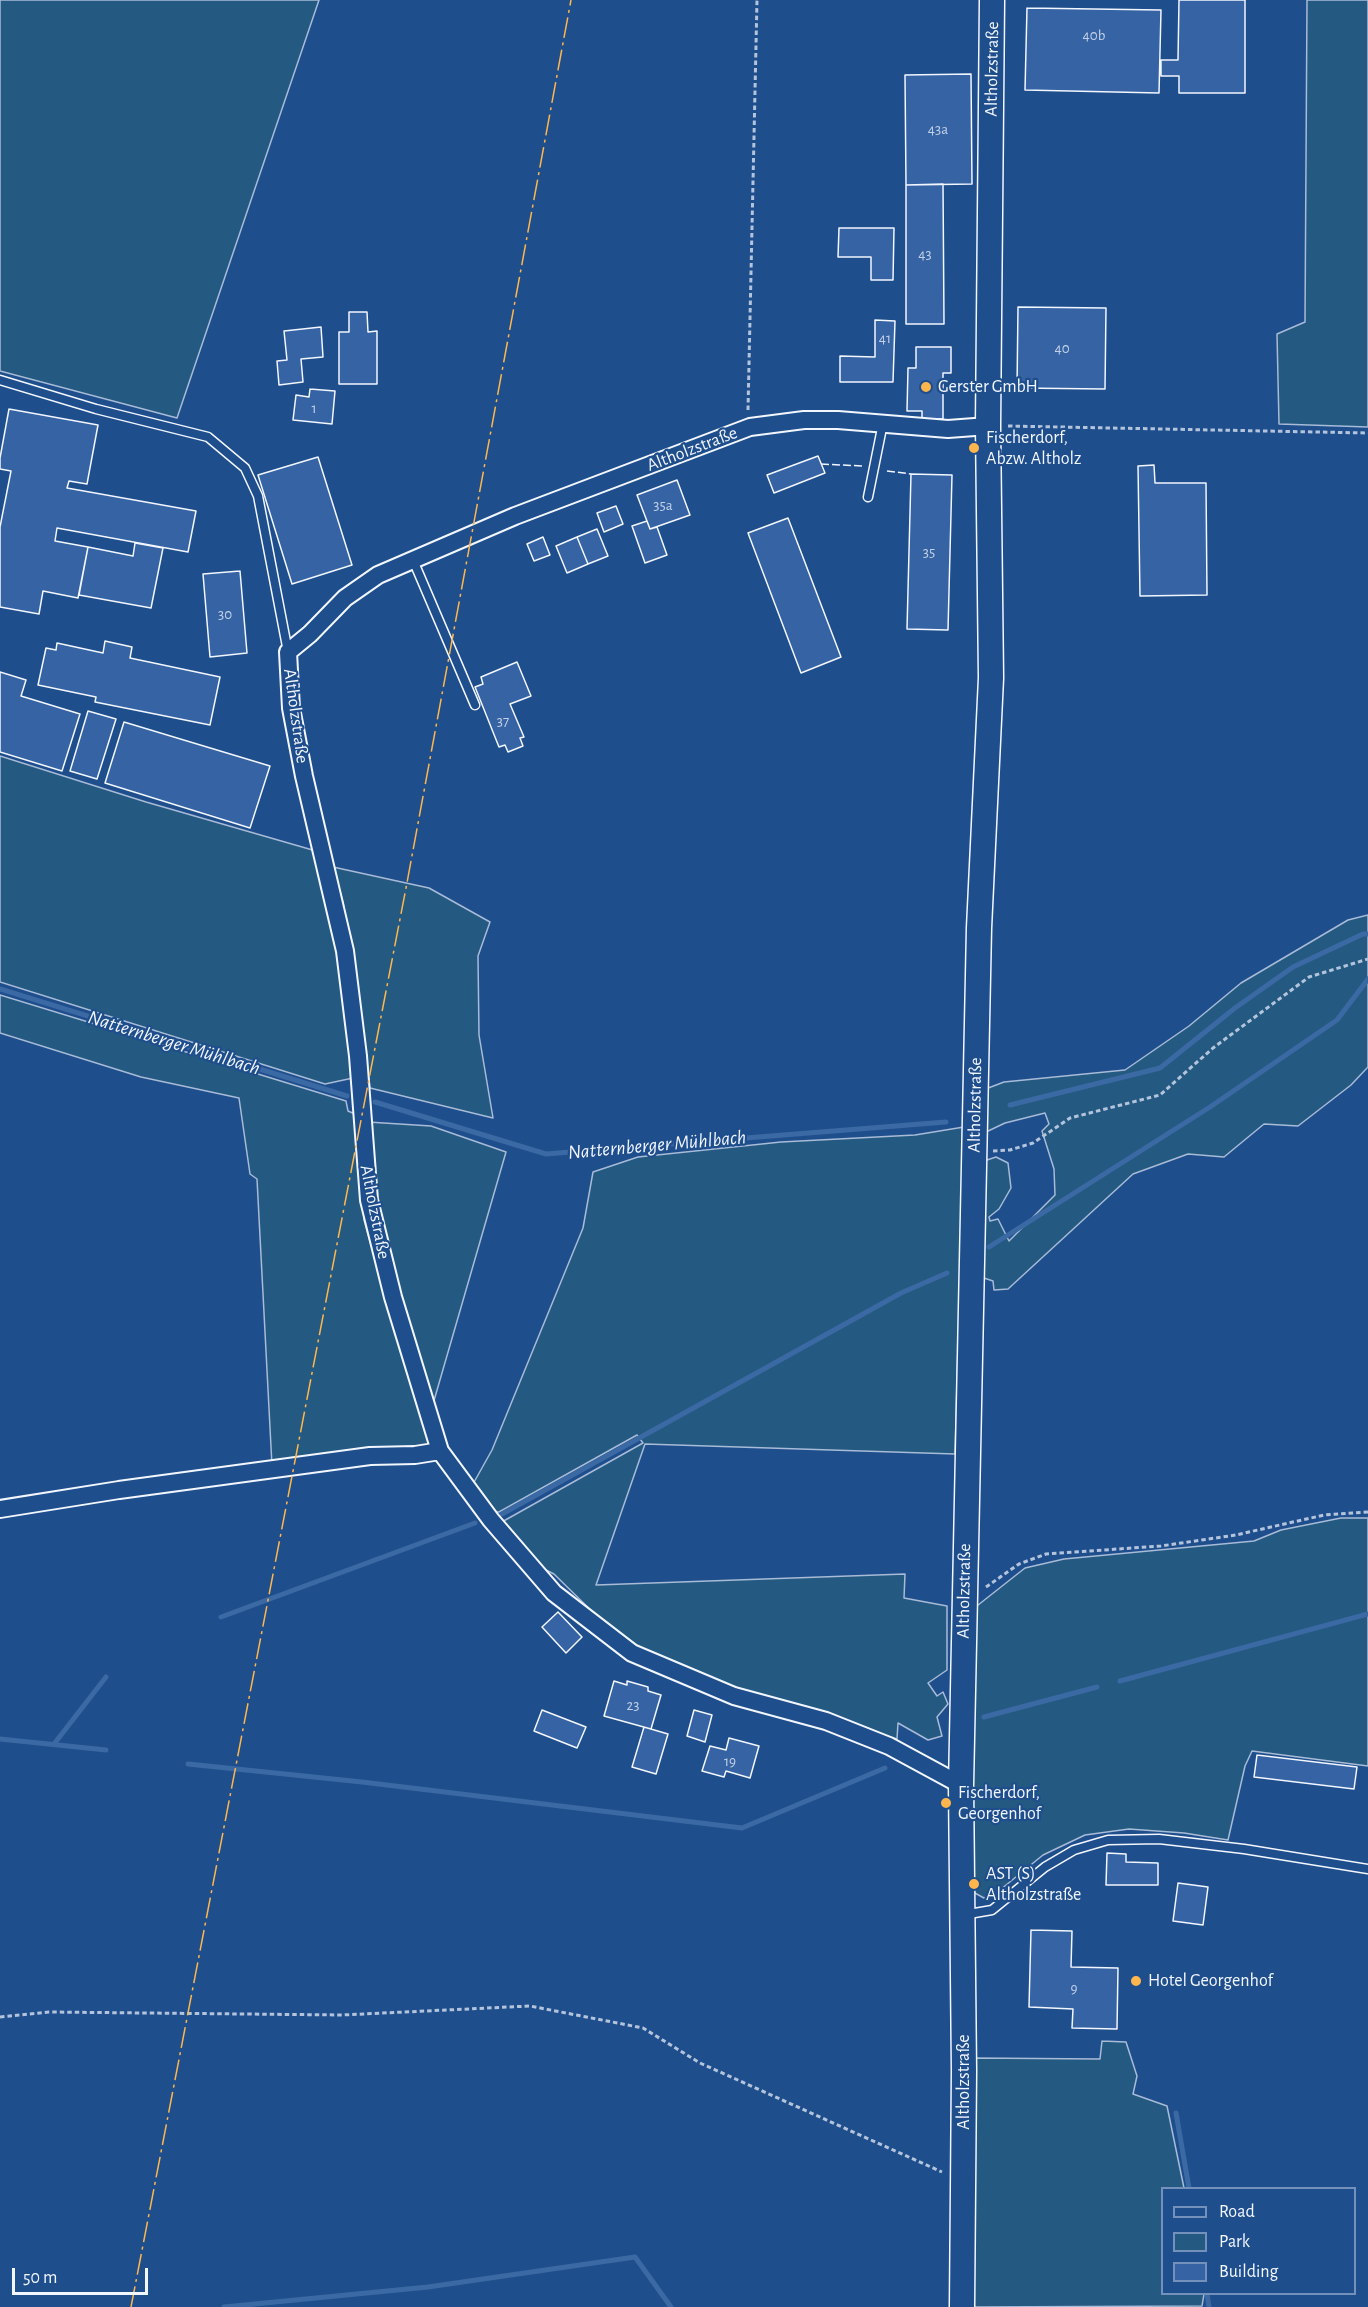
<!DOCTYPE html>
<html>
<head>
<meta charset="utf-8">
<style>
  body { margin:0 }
  #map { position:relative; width:1368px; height:2307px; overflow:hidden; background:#1f4e8c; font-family:"Alegreya Sans",sans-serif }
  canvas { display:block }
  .legend { position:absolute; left:1161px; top:2187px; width:195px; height:108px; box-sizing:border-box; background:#1f4e8c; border:2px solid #7391ba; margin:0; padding:8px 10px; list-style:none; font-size:18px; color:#f2f6ff }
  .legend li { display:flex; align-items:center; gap:12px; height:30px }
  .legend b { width:30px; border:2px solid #7391ba }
  .scale { position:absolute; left:12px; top:2268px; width:136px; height:27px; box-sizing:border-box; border:3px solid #f2f6ff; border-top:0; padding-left:8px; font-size:18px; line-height:21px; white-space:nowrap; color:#f2f6ff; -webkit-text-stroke:4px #1f4e8c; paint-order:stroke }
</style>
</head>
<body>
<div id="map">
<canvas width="1368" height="2307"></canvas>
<ul class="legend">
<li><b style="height:8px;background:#1f4e8c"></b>Road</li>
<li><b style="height:16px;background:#245a82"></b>Park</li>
<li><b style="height:16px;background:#3563a3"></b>Building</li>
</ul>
<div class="scale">50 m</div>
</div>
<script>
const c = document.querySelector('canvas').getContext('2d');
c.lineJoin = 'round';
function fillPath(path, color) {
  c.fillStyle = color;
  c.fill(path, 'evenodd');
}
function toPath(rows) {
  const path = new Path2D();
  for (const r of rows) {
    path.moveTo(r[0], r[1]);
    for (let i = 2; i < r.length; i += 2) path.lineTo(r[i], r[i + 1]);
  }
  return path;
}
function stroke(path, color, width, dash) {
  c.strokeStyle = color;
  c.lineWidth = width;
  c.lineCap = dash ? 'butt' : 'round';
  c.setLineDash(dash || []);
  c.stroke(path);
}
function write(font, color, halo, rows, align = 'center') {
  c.font = font + ' "Alegreya Sans",sans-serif';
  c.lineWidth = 4.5;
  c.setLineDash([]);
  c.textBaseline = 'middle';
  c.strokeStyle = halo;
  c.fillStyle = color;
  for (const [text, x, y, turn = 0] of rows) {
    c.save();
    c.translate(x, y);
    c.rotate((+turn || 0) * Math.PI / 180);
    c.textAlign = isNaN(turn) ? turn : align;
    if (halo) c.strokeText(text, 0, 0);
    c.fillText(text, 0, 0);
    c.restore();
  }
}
const green = toPath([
  [0,0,319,0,177,418,0,371,0,0],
  [1307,0,1368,0,1368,427,1279,424,1277,334,1305,322,1307,0],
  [0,756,146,802,316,851,337,943,353,1078,325,1084,0,982,0,756],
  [333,867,429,888,490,922,478,956,479,1035,493,1118,370,1088,358,990,343,902,333,867],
  [1368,915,1368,1067,1351,1085,1298,1126,1264,1124,1224,1157,1188,1154,1133,1174,1008,1289,994,1290,993,1281,978,1276,981,1162,996,1157,1008,1163,1011,1188,999,1209,989,1217,990,1221,998,1219,1009,1241,1055,1195,1054,1169,1042,1131,1049,1124,1045,1113,1005,1123,986,1132,983,1090,1004,1082,1125,1070,1189,1026,1241,983,1348,920,1368,915],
  [0,995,346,1101,348,1111,355,1114,364,1220,403,1359,433,1439,426,1450,272,1466,257,1179,250,1174,239,1098,141,1077,0,1033,0,995],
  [368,1122,431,1126,506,1152,433,1404,406,1323,377,1209,368,1122],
  [964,1127,955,1454,645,1444,596,1585,905,1574,904,1598,947,1606,947,1670,928,1683,937,1696,943,1692,948,1704,937,1717,942,1736,928,1740,898,1723,897,1739,772,1701,703,1676,647,1651,613,1632,554,1574,534,1564,500,1523,643,1443,637,1435,499,1512,492,1512,473,1484,492,1450,583,1228,593,1172,638,1157,781,1142,915,1135,964,1127],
  [1341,1518,1368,1518,1368,1766,1252,1751,1245,1766,1228,1840,1184,1833,1129,1829,1085,1835,1043,1855,995,1894,984,1898,973,1892,973,1609,1025,1568,1064,1559,1254,1541,1281,1530,1341,1518],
  [1102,2041,1126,2042,1137,2076,1133,2094,1167,2106,1184,2188,1162,2188,1162,2294,1204,2294,1202,2306,973,2307,973,2058,1100,2059,1102,2041]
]);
fillPath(green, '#245a82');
stroke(green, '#a8bbd7', 1.5);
stroke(toPath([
  [0,989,347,1096],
  [375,1102,546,1154,946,1122],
  [1010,1105,1160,1068,1235,1008,1293,967,1363,934,1368,934],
  [989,1247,1210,1107,1337,1020,1368,979],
  [502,1514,901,1293,947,1273],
  [221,1617,475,1523],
  [1120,1681,1368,1614],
  [984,1717,1097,1687],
  [0,1739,106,1750],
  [54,1744,106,1677],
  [188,1764,362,1782,742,1828,885,1768],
  [1176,2113,1189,2188],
  [1207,2294,1209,2307],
  [224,2307,428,2287,635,2257,671,2307]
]), '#3b69a3', 5);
const building = toPath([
  [1179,0,1245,0,1245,93,1179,93,1179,76,1161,76,1161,60,1178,60,1179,0],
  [1027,8,1161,10,1159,93,1025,90,1027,8],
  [971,74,972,184,906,185,905,75,971,74],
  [943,184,944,324,906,324,906,185,943,184],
  [839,228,894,228,893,280,871,280,871,257,838,257,839,228],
  [1018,307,1106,308,1105,389,1017,388,1018,307],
  [349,312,367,312,368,332,377,331,377,384,339,384,339,332,349,332,349,312],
  [875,320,895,321,893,382,840,382,840,356,875,357,875,320],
  [321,327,323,357,301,359,303,382,279,385,277,361,287,360,284,331,321,327],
  [916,347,951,347,951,373,943,373,943,419,922,419,922,411,907,411,908,368,916,368,916,347],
  [310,389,335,391,332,424,293,420,296,395,309,397,310,389],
  [9,409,98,425,87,484,69,481,67,488,196,511,188,552,57,528,55,541,88,547,78,598,43,591,39,614,0,607,0,527,11,471,0,469,0,458,9,409],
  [818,456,825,473,774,493,767,475,818,456],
  [318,457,352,565,292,584,258,475,318,457],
  [1154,465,1155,483,1206,483,1207,595,1140,596,1138,466,1154,465],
  [911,474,952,475,948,630,907,629,911,474],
  [677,480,690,515,650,529,637,495,677,480],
  [616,506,623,524,604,532,597,513,616,506],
  [788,518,841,657,801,673,748,533,788,518],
  [647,521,650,529,657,527,667,555,645,563,632,526,647,521],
  [597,529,608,556,588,564,577,537,597,529],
  [543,537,550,555,534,561,527,544,543,537],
  [577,537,588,564,567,573,556,546,577,537],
  [135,543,163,548,151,608,79,595,88,547,133,556,135,543],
  [240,571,247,653,210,657,203,574,240,571],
  [105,641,132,647,130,658,220,677,210,725,95,702,96,697,38,685,46,648,56,650,57,643,103,653,105,641],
  [517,662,531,696,510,704,524,737,520,738,523,746,508,752,505,745,499,747,475,687,483,684,481,677,517,662],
  [0,672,26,680,21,696,80,714,62,771,0,752,0,672],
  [88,711,116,719,97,779,70,771,88,711],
  [124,722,270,766,250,828,105,783,124,722],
  [558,1612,582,1637,566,1653,542,1627,558,1612],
  [614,1681,627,1685,627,1681,648,1687,648,1691,661,1695,651,1729,604,1716,614,1681],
  [542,1710,586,1727,577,1748,534,1731,542,1710],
  [694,1710,712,1715,705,1742,687,1736,694,1710],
  [644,1727,668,1734,656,1774,632,1767,644,1727],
  [729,1738,759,1746,750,1778,726,1771,724,1777,702,1771,710,1746,726,1750,729,1738],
  [1257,1755,1357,1767,1354,1789,1254,1777,1257,1755],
  [1107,1853,1126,1854,1126,1862,1158,1863,1158,1885,1106,1885,1107,1853],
  [1178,1883,1208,1887,1203,1925,1173,1921,1178,1883],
  [1031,1930,1072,1931,1071,1967,1118,1968,1117,2029,1072,2028,1073,2009,1029,2007,1031,1930]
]);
fillPath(building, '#3563a3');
stroke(building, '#f2f6ff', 1.5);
const lane = toPath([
  [0,380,96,409,208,437,245,468,258,496,288,652],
  [868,497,883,423],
  [413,560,475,705],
  [963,1915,992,1910,1045,1867,1074,1850,1108,1840,1159,1839,1244,1849,1368,1869]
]);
const street = toPath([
  [0,1509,119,1490,370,1456,415,1455,440,1451],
  [961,1785,889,1746,826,1721,734,1696,632,1653,554,1593,491,1520,440,1451,393,1297,369,1200,358,1056,345,951,304,776,291,708,288,652,310,634,345,598,378,575,515,516,750,427,804,420,838,420,948,429,988,426]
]);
const secondary = toPath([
  [962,2307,964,2071,961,1785,979,928,991,678,988,426,992,0]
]);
stroke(lane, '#f2f6ff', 11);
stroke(street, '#f2f6ff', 20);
stroke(secondary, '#f2f6ff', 27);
stroke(toPath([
  [748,410,757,0],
  [1008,426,1368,433],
  [993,1151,1010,1150,1033,1143,1070,1118,1160,1095,1213,1048,1309,977,1368,959],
  [986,1587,1019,1564,1046,1554,1161,1546,1236,1535,1324,1515,1368,1512],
  [0,2017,49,2012,342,2015,530,2006,643,2028,700,2063,942,2172]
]), '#b3c4dc', 3, [4.5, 3]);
stroke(lane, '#1f4e8c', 8);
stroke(street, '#1f4e8c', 16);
stroke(secondary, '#1f4e8c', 24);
stroke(toPath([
  [821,464,862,466],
  [887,471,911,474]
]), '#f2f6ff', 1.5, [8, 3]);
stroke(toPath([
  [131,2307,406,888,571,0]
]), '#ffb74d', 1.5, [21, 4.5, 3, 4.5]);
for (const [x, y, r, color] of [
  [926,387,6,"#ffb74d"],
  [974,448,6,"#ffb74d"],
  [946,1803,6,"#ffb74d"],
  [974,1884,6,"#ffb74d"],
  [1136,1981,6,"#ffb74d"]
]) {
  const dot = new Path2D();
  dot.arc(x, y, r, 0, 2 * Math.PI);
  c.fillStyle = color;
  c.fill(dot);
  stroke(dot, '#1f4e8c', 2);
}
write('15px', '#c3d1e8', null, [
  ["40b",1094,35],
  ["43a",938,129],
  ["43",925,254],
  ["41",885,338],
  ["40",1062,348],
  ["1",314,408],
  ["35a",663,505],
  ["35",929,552],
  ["30",225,614],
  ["37",503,721],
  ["23",633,1705],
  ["19",730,1761],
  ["9",1074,1988]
]);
write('18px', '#f2f6ff', '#1f4e8c', [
  ["Altholzstraße",992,69,-89],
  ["Altholzstraße",692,449,-21],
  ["Altholzstraße",296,716,82],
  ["Altholzstraße",975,1105,-89],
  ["Altholzstraße",375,1212,79],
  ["Altholzstraße",964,1591,-89],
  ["Altholzstraße",964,2082,-90]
]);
write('18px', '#f2f6ff', '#1f4e8c', [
  ["Gerster GmbH",938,387],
  ["Fischerdorf,",986,438],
  ["Abzw. Altholz",986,459],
  ["Fischerdorf,",958,1793],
  ["Georgenhof",958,1814],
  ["AST (S)",986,1874],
  ["Altholzstraße",986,1895],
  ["Hotel Georgenhof",1148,1981]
], 'left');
write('italic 20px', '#f2f6ff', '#1f4e8c', [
  ["Natternberger Mühlbach",174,1043,17],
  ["Natternberger Mühlbach",657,1145,-5]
]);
</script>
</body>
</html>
